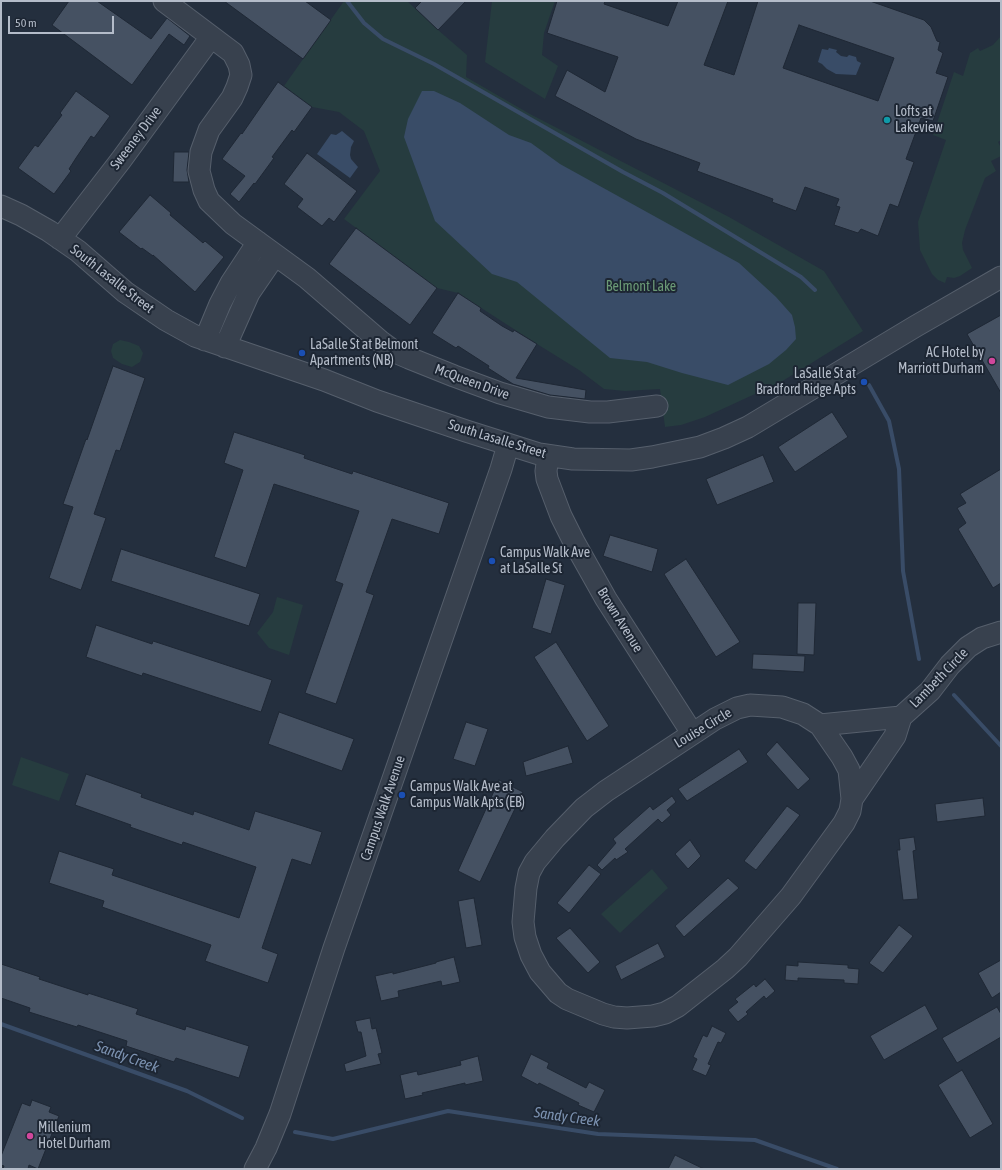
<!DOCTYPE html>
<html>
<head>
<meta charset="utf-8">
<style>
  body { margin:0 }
  #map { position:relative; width:1002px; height:1170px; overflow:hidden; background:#242f3e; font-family:"Asap Condensed",sans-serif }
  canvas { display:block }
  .frame { position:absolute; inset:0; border:2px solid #b4bcc9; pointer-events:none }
  .scale { position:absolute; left:8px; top:16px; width:106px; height:18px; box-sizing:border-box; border:2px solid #b4bcc9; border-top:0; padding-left:5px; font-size:12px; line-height:14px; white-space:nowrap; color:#b4bcc9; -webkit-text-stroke:3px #1d2633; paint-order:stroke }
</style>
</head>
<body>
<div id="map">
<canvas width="1002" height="1170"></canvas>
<div class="frame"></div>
<div class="scale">50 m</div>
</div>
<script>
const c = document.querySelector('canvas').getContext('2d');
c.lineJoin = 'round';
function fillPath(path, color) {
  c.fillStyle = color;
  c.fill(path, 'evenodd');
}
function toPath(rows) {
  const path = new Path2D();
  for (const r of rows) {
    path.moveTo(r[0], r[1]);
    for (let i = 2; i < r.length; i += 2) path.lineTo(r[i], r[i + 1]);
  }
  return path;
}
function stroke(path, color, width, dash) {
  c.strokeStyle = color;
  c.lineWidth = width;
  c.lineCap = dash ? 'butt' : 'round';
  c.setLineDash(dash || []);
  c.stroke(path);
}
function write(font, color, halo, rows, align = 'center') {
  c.font = font + ' "Asap Condensed",sans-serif';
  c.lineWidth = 4;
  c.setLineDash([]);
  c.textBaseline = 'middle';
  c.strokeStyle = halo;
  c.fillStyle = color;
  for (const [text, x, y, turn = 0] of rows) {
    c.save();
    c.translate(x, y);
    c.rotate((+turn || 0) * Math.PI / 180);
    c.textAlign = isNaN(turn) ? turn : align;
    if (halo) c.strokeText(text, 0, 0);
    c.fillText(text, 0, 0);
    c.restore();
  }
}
fillPath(toPath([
  [344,1,407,1,438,30,467,55,466,77,530,114,729,217,824,271,863,331,781,382,705,417,681,425,665,427,660,389,625,391,604,389,579,370,537,344,458,293,437,288,344,219,380,171,364,131,339,112,312,107,284,86],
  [492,1,555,1,544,33,542,55,558,66,545,99,485,62],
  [1001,36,1001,140,998,142,1001,148,1001,156,991,161,996,171,985,178,965,230,962,243,963,250,972,268,960,276,954,278,947,277,945,283,938,280,932,274,920,250,918,222,946,140,933,135,954,72,963,76,970,53,978,48,980,51,993,45],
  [120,340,129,342,139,346,143,353,140,362,132,367,122,364,113,358,111,351,113,344],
  [277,597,303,605,289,655,269,648,257,633,273,612],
  [21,757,69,774,59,801,12,785],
  [652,869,668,888,620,933,601,914]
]), '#263c3f');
fillPath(toPath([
  [829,48,837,50,836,52,841,56,847,57,849,55,856,57,857,61,861,63,856,75,836,74,827,69,822,64,818,62,822,49,828,50],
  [422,91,434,91,460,103,509,135,531,143,560,164,739,263,776,297,792,315,795,327,796,339,786,350,769,364,728,385,682,373,647,362,610,358,517,282,492,274,435,221,404,137,408,119],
  [342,131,354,141,351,147,350,155,351,159,358,167,350,178,317,154,331,134,336,135]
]), '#394c67');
stroke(toPath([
  [347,1,364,23,383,39,434,64,623,172,663,193,801,277,815,290],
  [869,385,889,421,899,469,903,571,919,659],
  [954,695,1001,746],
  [1,1024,187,1091,242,1118],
  [295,1132,333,1139,448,1111,598,1134,755,1140,837,1169]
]), '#394c67', 4);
const building = toPath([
  [69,1,97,1,151,39,167,18,190,36,184,45,169,34,132,85,52,25,69,1],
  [224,1,305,1,331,20,303,59,224,1],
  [422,1,466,1,438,30,415,8,422,1],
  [557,1,605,1,604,4,668,26,678,1,728,1,704,65,734,75,758,1,870,1,924,20,931,27,937,41,940,42,938,50,943,53,936,73,948,77,933,121,921,118,906,159,914,162,898,207,890,204,878,236,861,229,858,233,834,225,840,207,836,206,839,199,805,187,796,211,772,202,773,199,697,171,700,163,636,139,555,96,567,70,605,92,618,57,547,33,557,1],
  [799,25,894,58,878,101,783,68,799,25],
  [278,82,312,107,294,132,292,130,272,157,274,158,255,184,254,183,239,202,230,194,245,176,222,159,241,133,242,134,278,82],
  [76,91,110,116,94,138,91,136,76,158,69,169,71,171,54,194,18,168,35,145,38,147,62,115,60,113,76,91],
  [174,152,189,152,187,170,189,182,173,182,174,152],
  [307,153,357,191,334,222,329,218,322,226,297,207,303,199,284,184,307,153],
  [150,195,171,213,170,215,203,243,205,241,224,257,195,292,153,255,153,256,142,248,141,249,119,232,150,195],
  [356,228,437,288,410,325,329,264,356,228],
  [458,293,481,308,480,311,502,326,513,332,514,330,537,344,516,378,586,390,585,399,550,395,513,384,488,368,489,366,458,346,456,348,432,333,458,293],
  [1001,315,1001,393,967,334,1001,315],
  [113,366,145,378,120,451,116,450,94,514,106,518,81,590,49,578,73,507,63,504,86,439,87,440,113,366],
  [832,412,848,437,795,472,778,447,832,412],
  [234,432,305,455,304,458,352,474,353,471,449,503,439,534,392,519,366,592,374,595,336,704,305,693,343,584,335,581,359,511,274,484,246,568,214,557,243,470,224,463,234,432],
  [763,455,774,482,717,505,706,479,763,455],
  [1001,469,1001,583,993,588,958,529,966,523,957,508,966,503,960,494,1001,469],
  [610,535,658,549,652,572,603,556,610,535],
  [121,549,260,594,249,626,111,581,121,549],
  [686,559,740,642,716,657,664,574,686,559],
  [546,579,565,585,551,634,532,628,546,579],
  [798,603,816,603,814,655,797,654,798,603],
  [96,625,152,644,153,641,272,680,261,712,143,673,142,676,86,657,96,625],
  [556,642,609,726,587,741,534,657,556,642],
  [753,654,805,656,804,672,752,669,753,654],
  [279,712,354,739,342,771,268,744,279,712],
  [466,722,488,729,475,766,453,759,466,722],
  [777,742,810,779,798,790,766,754,777,742],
  [568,746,573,763,526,776,523,762,568,746],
  [739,749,748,762,687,801,678,789,739,749],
  [86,774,142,794,141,797,193,815,194,811,249,830,255,811,322,832,311,865,292,859,262,948,278,954,268,983,205,961,211,945,102,907,104,901,49,883,59,851,114,869,112,875,239,918,256,867,183,842,182,845,130,827,131,825,75,805,86,774],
  [499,780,523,792,480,882,458,871,499,780],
  [672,796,676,802,667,810,671,815,662,823,658,819,625,849,628,852,616,860,615,858,602,870,597,865,616,843,613,839,650,806,653,810,672,796],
  [983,798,985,816,937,822,935,804,983,798],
  [787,806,800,815,756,870,744,861,787,806],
  [914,837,916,850,913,851,918,899,903,900,897,850,900,850,899,839,914,837],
  [690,840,701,856,688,869,675,854,690,840],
  [589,865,601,874,569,913,557,903,589,865],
  [728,878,739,888,684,937,675,926,728,878],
  [474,898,482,945,466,948,458,901,474,898],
  [899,925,913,936,883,973,869,963,899,925],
  [570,928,600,962,588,973,556,938,570,928],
  [658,943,665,957,621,980,615,966,658,943],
  [454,957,460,982,442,986,441,981,398,991,399,997,381,1001,375,976,393,972,393,974,436,963,436,962,454,957],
  [1001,960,1001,992,992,998,978,973,1001,960],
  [798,962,848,965,848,968,859,969,858,984,844,983,844,980,798,978,798,981,785,980,786,965,798,966,798,962],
  [1,964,40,977,39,979,88,995,88,993,138,1009,136,1014,185,1030,186,1026,249,1046,239,1078,176,1058,174,1062,126,1046,127,1041,78,1025,77,1027,29,1012,30,1008,1,998,1,964],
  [765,979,775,991,766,999,764,996,746,1012,748,1014,738,1022,728,1010,738,1002,735,999,754,984,756,987,765,979],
  [925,1005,938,1029,884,1060,870,1036,925,1005],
  [997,1007,1001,1014,1001,1037,957,1063,942,1038,997,1007],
  [370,1018,372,1029,376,1028,382,1053,378,1054,381,1064,346,1072,344,1064,366,1056,361,1032,358,1032,355,1021,370,1018],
  [712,1026,726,1033,721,1043,718,1042,708,1064,711,1065,706,1076,692,1070,697,1059,693,1057,703,1035,707,1037,712,1026],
  [531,1054,549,1063,547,1068,586,1088,589,1082,605,1090,594,1112,578,1105,579,1103,539,1083,538,1085,521,1076,531,1054],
  [478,1056,483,1081,465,1085,465,1083,422,1093,423,1095,405,1099,400,1075,417,1071,418,1075,461,1065,460,1061,478,1056],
  [962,1070,993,1124,970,1138,938,1085,962,1070],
  [32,1100,51,1107,49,1112,59,1116,38,1169,29,1165,28,1169,3,1169,4,1166,1,1165,1,1156,22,1103,30,1106,32,1100],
  [675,1155,704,1169,668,1169,675,1155]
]);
fillPath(building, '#455162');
stroke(building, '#1f2835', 1);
const minor = toPath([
  [164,1,233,53,239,65,241,75,237,87,232,98,209,130,201,152,199,171,204,190,209,201,233,224,307,278,380,341,395,352,409,358,454,376,500,393,548,407,590,412,608,412,657,406],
  [1,206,21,215,49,231,78,251,125,292,166,320,195,336,324,380,377,401,466,431,539,454,573,459,631,460,652,457,700,447,724,438,748,427,916,326,1001,277],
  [60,239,121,160,211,37],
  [205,340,220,304,231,283,258,242],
  [225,347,249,293,275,255],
  [548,456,546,471,547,479,561,516,574,542,606,599,692,733],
  [750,705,782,707,803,714,820,725,842,757,849,770,852,799,850,811,844,823,791,896,738,957,725,969,678,1006,665,1013,653,1016,627,1018,614,1017,603,1014,567,999,558,993,540,972,531,955,525,937,523,922,526,888,529,873,535,862,555,838,584,808,606,791,715,719,737,708,750,705],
  [820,725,901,717],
  [852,799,895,736,901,717,930,691,950,665,968,647,982,638,1001,632],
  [255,1169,266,1148,280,1114,334,948,501,469,508,445]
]);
stroke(minor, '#565f6c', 23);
stroke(minor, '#38414e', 21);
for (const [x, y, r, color] of [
  [887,120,4,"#0f9aa8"],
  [302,353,4,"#1a4fb4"],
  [992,361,4,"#d1479c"],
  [864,382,4,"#1a4fb4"],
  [492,561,4,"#1a4fb4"],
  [402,795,4,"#1a4fb4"],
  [30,1136,4,"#d1479c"]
]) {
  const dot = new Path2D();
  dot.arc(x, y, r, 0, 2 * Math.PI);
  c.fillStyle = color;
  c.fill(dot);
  stroke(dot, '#1d2633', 1.5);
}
write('14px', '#b4bcc9', '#1d2633', [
  ["Lofts at",895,112],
  ["Lakeview",895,128],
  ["LaSalle St at Belmont",310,345],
  ["Apartments (NB)",310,361],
  ["AC Hotel by",984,353,"right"],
  ["Marriott Durham",984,369,"right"],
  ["LaSalle St at",856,374,"right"],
  ["Bradford Ridge Apts",856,390,"right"],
  ["Campus Walk Ave",500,553],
  ["at LaSalle St",500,569],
  ["Campus Walk Ave at",410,787],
  ["Campus Walk Apts (EB)",410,803],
  ["Millenium",38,1128],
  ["Hotel Durham",38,1144]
], 'left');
write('14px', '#b4bcc9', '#1d2633', [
  ["Sweeney Drive",136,138,-53],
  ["South Lasalle Street",112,279,38],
  ["McQueen Drive",472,382,20],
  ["South Lasalle Street",497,439,17],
  ["Brown Avenue",620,620,58],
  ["Lambeth Circle",939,678,-46],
  ["Louise Circle",703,728,-31],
  ["Campus Walk Avenue",383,808,-71]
]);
write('14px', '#6b9a76', '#1d2633', [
  ["Belmont Lake",641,287]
]);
write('italic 15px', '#7c92b1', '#1d2633', [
  ["Sandy Creek",127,1057,20],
  ["Sandy Creek",567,1117,8]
]);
</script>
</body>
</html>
